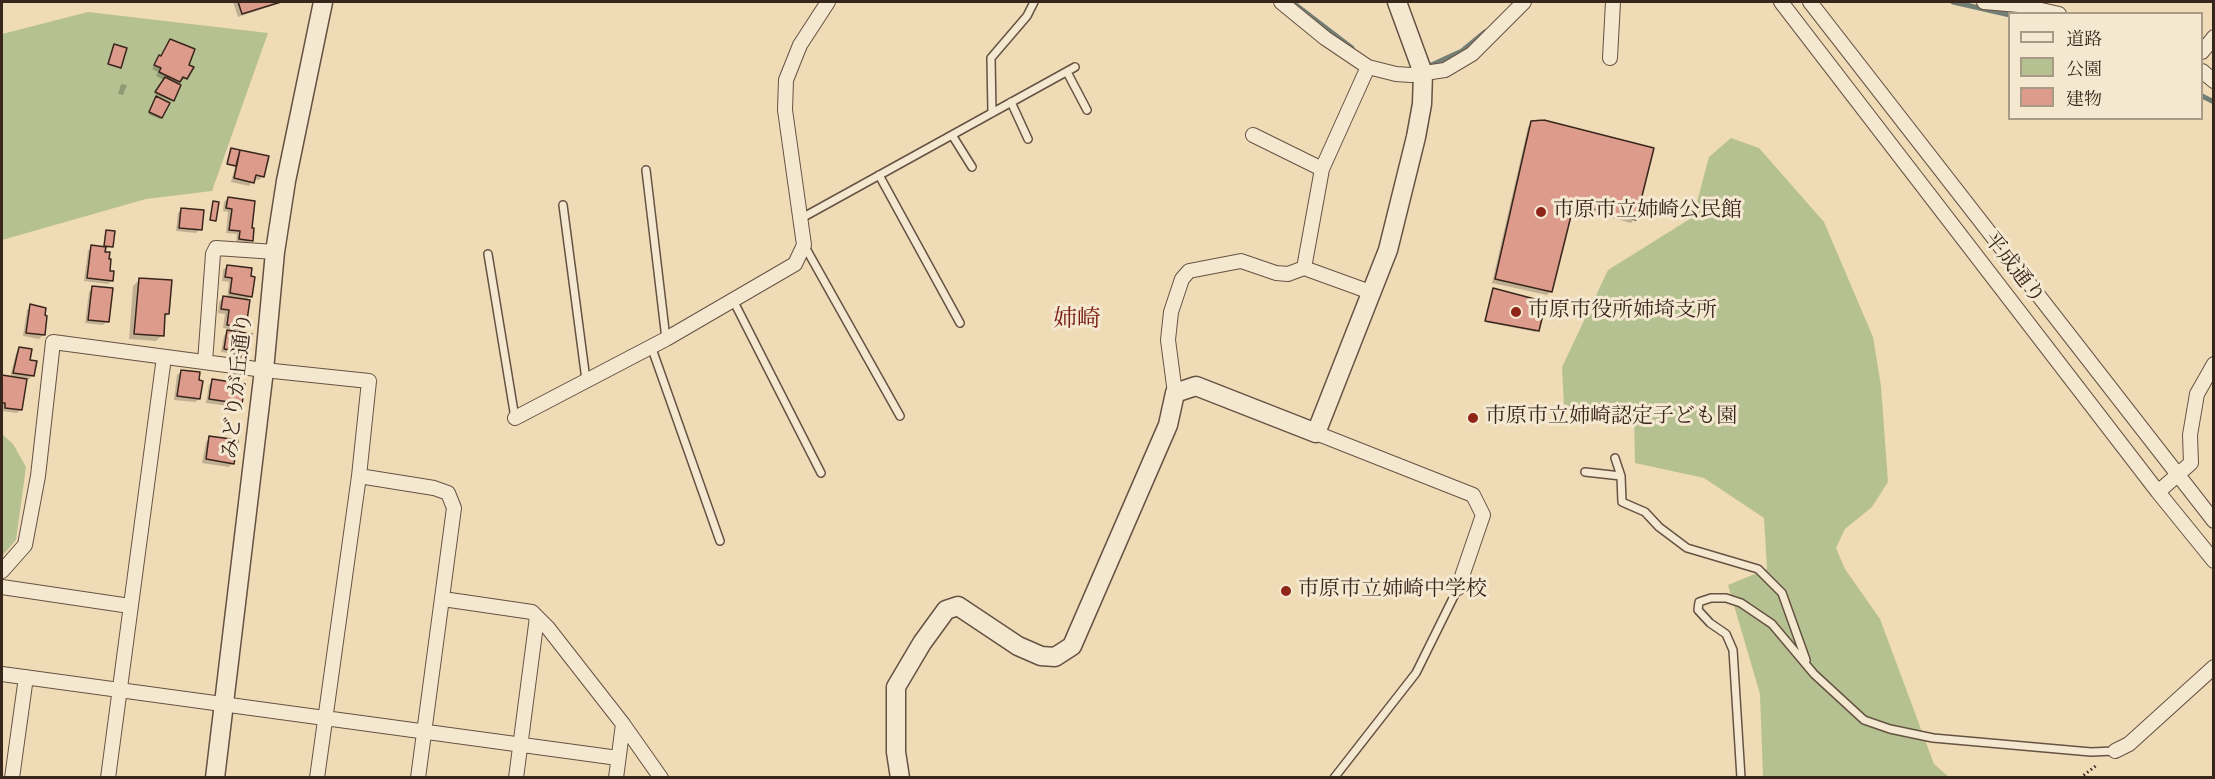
<!DOCTYPE html>
<html>
<head>
<meta charset="utf-8">
<style>
  body { margin:0 }
  #map { position:relative; width:2215px; height:779px; overflow:hidden; background:#f0dbb7; font-family:"IM FELL DW Pica","Noto Serif JP",serif }
  canvas { display:block }
  .frame { position:absolute; inset:0; border:3px solid #38251c; pointer-events:none }
  .legend { position:absolute; left:2008px; top:12px; width:195px; height:108px; box-sizing:border-box; background:#f5e8d0; border:2px solid #a99a88; margin:0; padding:8px 10px; list-style:none; font-size:18px; color:#38251c }
  .legend li { display:flex; align-items:center; gap:12px; height:30px }
  .legend b { width:30px; border:2px solid #a99a88 }
</style>
</head>
<body>
<div id="map">
<canvas width="2215" height="779"></canvas>
<div class="frame"></div>
<ul class="legend">
<li><b style="height:8px;background:#f5e8d0"></b>道路</li>
<li><b style="height:16px;background:#b6c191"></b>公園</li>
<li><b style="height:16px;background:#dc9b8b"></b>建物</li>
</ul>
</div>
<script>
const c = document.querySelector('canvas').getContext('2d');
c.lineJoin = 'round';
function fillPath(path, color) {
  c.fillStyle = color;
  c.fill(path, 'evenodd');
}
function toPath(rows) {
  const path = new Path2D();
  for (const r of rows) {
    path.moveTo(r[0], r[1]);
    for (let i = 2; i < r.length; i += 2) path.lineTo(r[i], r[i + 1]);
  }
  return path;
}
function stroke(path, color, width, dash) {
  c.strokeStyle = color;
  c.lineWidth = width;
  c.lineCap = dash ? 'butt' : 'round';
  c.setLineDash(dash || []);
  c.stroke(path);
}
function write(font, color, halo, rows, align = 'center') {
  c.font = font + ' "IM FELL DW Pica","Noto Serif JP",serif';
  c.lineWidth = 6;
  c.setLineDash([]);
  c.textBaseline = 'middle';
  c.strokeStyle = halo;
  c.fillStyle = color;
  for (const [text, x, y, turn = 0] of rows) {
    c.save();
    c.translate(x, y);
    c.rotate((+turn || 0) * Math.PI / 180);
    c.textAlign = isNaN(turn) ? turn : align;
    if (halo) c.strokeText(text, 0, 0);
    c.fillText(text, 0, 0);
    c.restore();
  }
}
fillPath(toPath([
  [88,12,268,33,212,191,146,199,2,240,2,34],
  [1731,138,1759,148,1824,222,1873,337,1881,386,1888,482,1872,507,1845,529,1836,548,1845,569,1880,619,1934,764,1949,777,1763,777,1760,694,1728,585,1767,569,1764,518,1704,478,1635,463,1634,416,1564,406,1562,367,1608,270,1693,217,1709,157],
  [2,434,13,444,26,467,16,540,2,556]
]), '#b6c191');
fillPath(toPath([
  [233,2,283,2,238,17],
  [170,41,187,65,186,78,176,84,171,101,155,94,164,80,156,76,158,72,152,69],
  [121,84,127,85,123,95,118,94],
  [155,100,168,104,160,119,148,114],
  [1532,123,1634,219,1631,223,1572,207,1551,291,1547,295,1492,283,1528,127],
  [232,150,237,156,241,152,263,176,259,180,254,179,249,186,231,182,235,167,227,165],
  [228,198,251,240,247,244,236,243,237,234,226,233,228,212,223,211,224,202],
  [182,209,200,229,196,233,176,231,178,213],
  [107,232,111,247,105,248,104,253,112,280,108,284,84,281,88,251,92,247,103,248],
  [227,266,251,296,245,301,244,327,240,331,223,328,225,314,218,313,219,302,223,298,227,298,229,282,222,281,223,270],
  [139,280,168,314,164,318,162,335,156,341,129,339,133,286],
  [93,288,107,321,103,325,85,323,89,292],
  [1492,291,1544,303,1537,331,1536,332,1485,322],
  [31,306,43,317,43,335,39,339,23,336,27,310],
  [227,332,247,357,243,361,232,360,233,354,221,352,224,336],
  [20,349,29,361,33,375,29,379,25,379,21,409,17,413,2,411,2,378,10,378,16,353],
  [181,372,199,399,195,402,174,400,177,375],
  [213,381,241,403,237,407,206,403,209,385],
  [210,438,233,463,229,467,202,463,206,442]
]), '#0003');
stroke(toPath([
  [1292,2,1352,48],
  [1953,2,2010,15],
  [1427,67,1462,51,1485,32],
  [2202,96,2214,102]
]), '#737f75', 5);
const building = toPath([
  [238,2,281,2,242,14,238,2],
  [170,39,195,49,189,65,194,67,187,79,183,77,180,82,159,72,161,68,154,65,159,55,161,56,170,39],
  [114,44,127,48,121,68,108,64,114,44],
  [165,77,181,85,174,101,155,92,165,77],
  [156,96,170,103,162,118,149,112,156,96],
  [1544,120,1654,148,1636,220,1574,204,1552,292,1495,279,1531,121,1544,120],
  [231,148,240,150,236,166,227,164,231,148],
  [240,150,269,156,264,177,256,175,254,183,234,178,240,150],
  [228,197,255,201,252,228,254,228,253,241,239,239,240,231,229,230,232,209,226,208,228,197],
  [213,201,219,202,216,221,210,220,213,201],
  [181,208,204,210,202,230,179,228,181,208],
  [106,230,115,231,113,247,104,246,106,230],
  [91,245,106,247,105,252,110,252,109,259,111,259,110,271,114,271,113,281,87,278,91,245],
  [227,265,252,268,251,276,255,277,252,297,230,293,232,278,225,277,227,265],
  [139,278,172,280,169,314,165,314,164,336,134,334,139,278],
  [92,286,113,288,109,322,88,320,92,286],
  [1493,288,1546,302,1539,331,1485,321,1493,288],
  [223,296,250,300,246,327,227,325,229,310,221,309,223,296],
  [30,304,46,308,45,315,47,316,45,335,26,333,30,304],
  [227,330,252,334,248,358,235,356,236,351,224,349,227,330],
  [19,347,32,349,30,360,37,361,34,376,13,373,19,347],
  [181,370,200,372,199,380,203,381,200,399,177,396,181,370],
  [2,375,27,379,22,410,5,408,5,403,2,403,2,375],
  [212,379,245,384,242,404,209,399,212,379],
  [209,436,238,440,234,464,206,459,209,436]
]);
fillPath(building, '#dc9b8b');
stroke(building, '#38251c', 1.5);
const service = toPath([
  [1067,72,1087,110],
  [1011,102,1028,139],
  [992,113,991,58,1027,16,1034,2],
  [952,135,972,167],
  [646,170,666,339],
  [879,175,960,323],
  [563,205,586,380],
  [800,219,1075,67],
  [804,245,900,416],
  [488,254,515,418],
  [733,300,821,473],
  [651,346,720,541],
  [1615,458,1621,476,1622,502,1645,512,1659,527,1687,548,1758,569,1782,593,1806,660],
  [1585,472,1621,476],
  [1334,778,1416,673,1458,588],
  [1741,778,1733,650,1726,634,1710,623,1698,610,1699,602,1711,598,1726,598,1741,603,1772,624,1814,674,1864,720,1890,729,1933,738,2091,752,2115,751]
]);
const minor = toPath([
  [1281,2,1325,38,1368,67,1396,74,1411,75,1445,70,1472,54,1524,2],
  [1781,2,2158,492,2214,561],
  [1810,2,2214,521],
  [1984,2,2019,5,2059,14],
  [2202,52,2214,37],
  [1610,58,1613,2],
  [2202,71,2214,81],
  [1253,135,1322,169],
  [1304,268,1322,169,1368,67],
  [205,362,213,254,216,248,275,252],
  [1175,393,1168,340,1171,312,1182,279,1189,271,1241,261,1276,273,1288,274,1304,268,1373,293],
  [515,418,666,339,795,264,804,245,785,110,786,80,800,45,828,2],
  [1316,433,1473,495,1483,515,1458,588],
  [359,476,434,488,448,493,454,508,418,778],
  [2158,492,2191,463,2190,435,2197,394,2214,364],
  [2,571,25,545,38,476,53,342,264,370,369,381,359,476,317,778],
  [2,587,130,606],
  [443,599,532,612,548,628,623,724,661,778],
  [2,674,618,758],
  [2115,751,2129,744,2214,667],
  [12,778,26,677],
  [108,778,164,357],
  [516,778,537,617],
  [616,778,623,724]
]);
const tertiary = toPath([
  [215,778,264,370,275,252,286,181,323,2],
  [900,778,896,752,896,687,922,643,946,610,958,606,1018,646,1041,656,1055,657,1072,646,1168,425,1175,393,1196,386,1316,433,1388,250,1416,137,1422,104,1423,73,1397,2]
]);
stroke(service, '#665243', 10);
stroke(minor, '#665243', 16);
stroke(tertiary, '#665243', 21);
stroke(toPath([
  [2080,778,2097,765]
]), '#38251c', 3, [1.5, 3]);
stroke(service, '#f5e8d0', 7);
stroke(minor, '#f5e8d0', 14);
stroke(tertiary, '#f5e8d0', 18);
for (const [x, y, r, color] of [
  [1541,212,6,"#8f2418"],
  [1516,312,6,"#8f2418"],
  [1473,418,6,"#8f2418"],
  [1286,591,6,"#8f2418"]
]) {
  const dot = new Path2D();
  dot.arc(x, y, r, 0, 2 * Math.PI);
  c.fillStyle = color;
  c.fill(dot);
  stroke(dot, '#f5e8d0', 2);
}
write('21px', '#38251c', '#f5e8d0', [
  ["市原市立姉崎公民館",1553,212],
  ["市原市役所姉埼支所",1528,312],
  ["市原市立姉崎認定子ども園",1485,418],
  ["市原市立姉崎中学校",1298,591]
], 'left');
write('21px', '#38251c', '#f5e8d0', [
  ["平成通り",2013,269,52],
  ["みどりが丘通り",239,386,-84]
]);
write('24px', '#7a1f14', '#f5e8d0', [
  ["姉崎",1077,321]
]);
</script>
</body>
</html>
